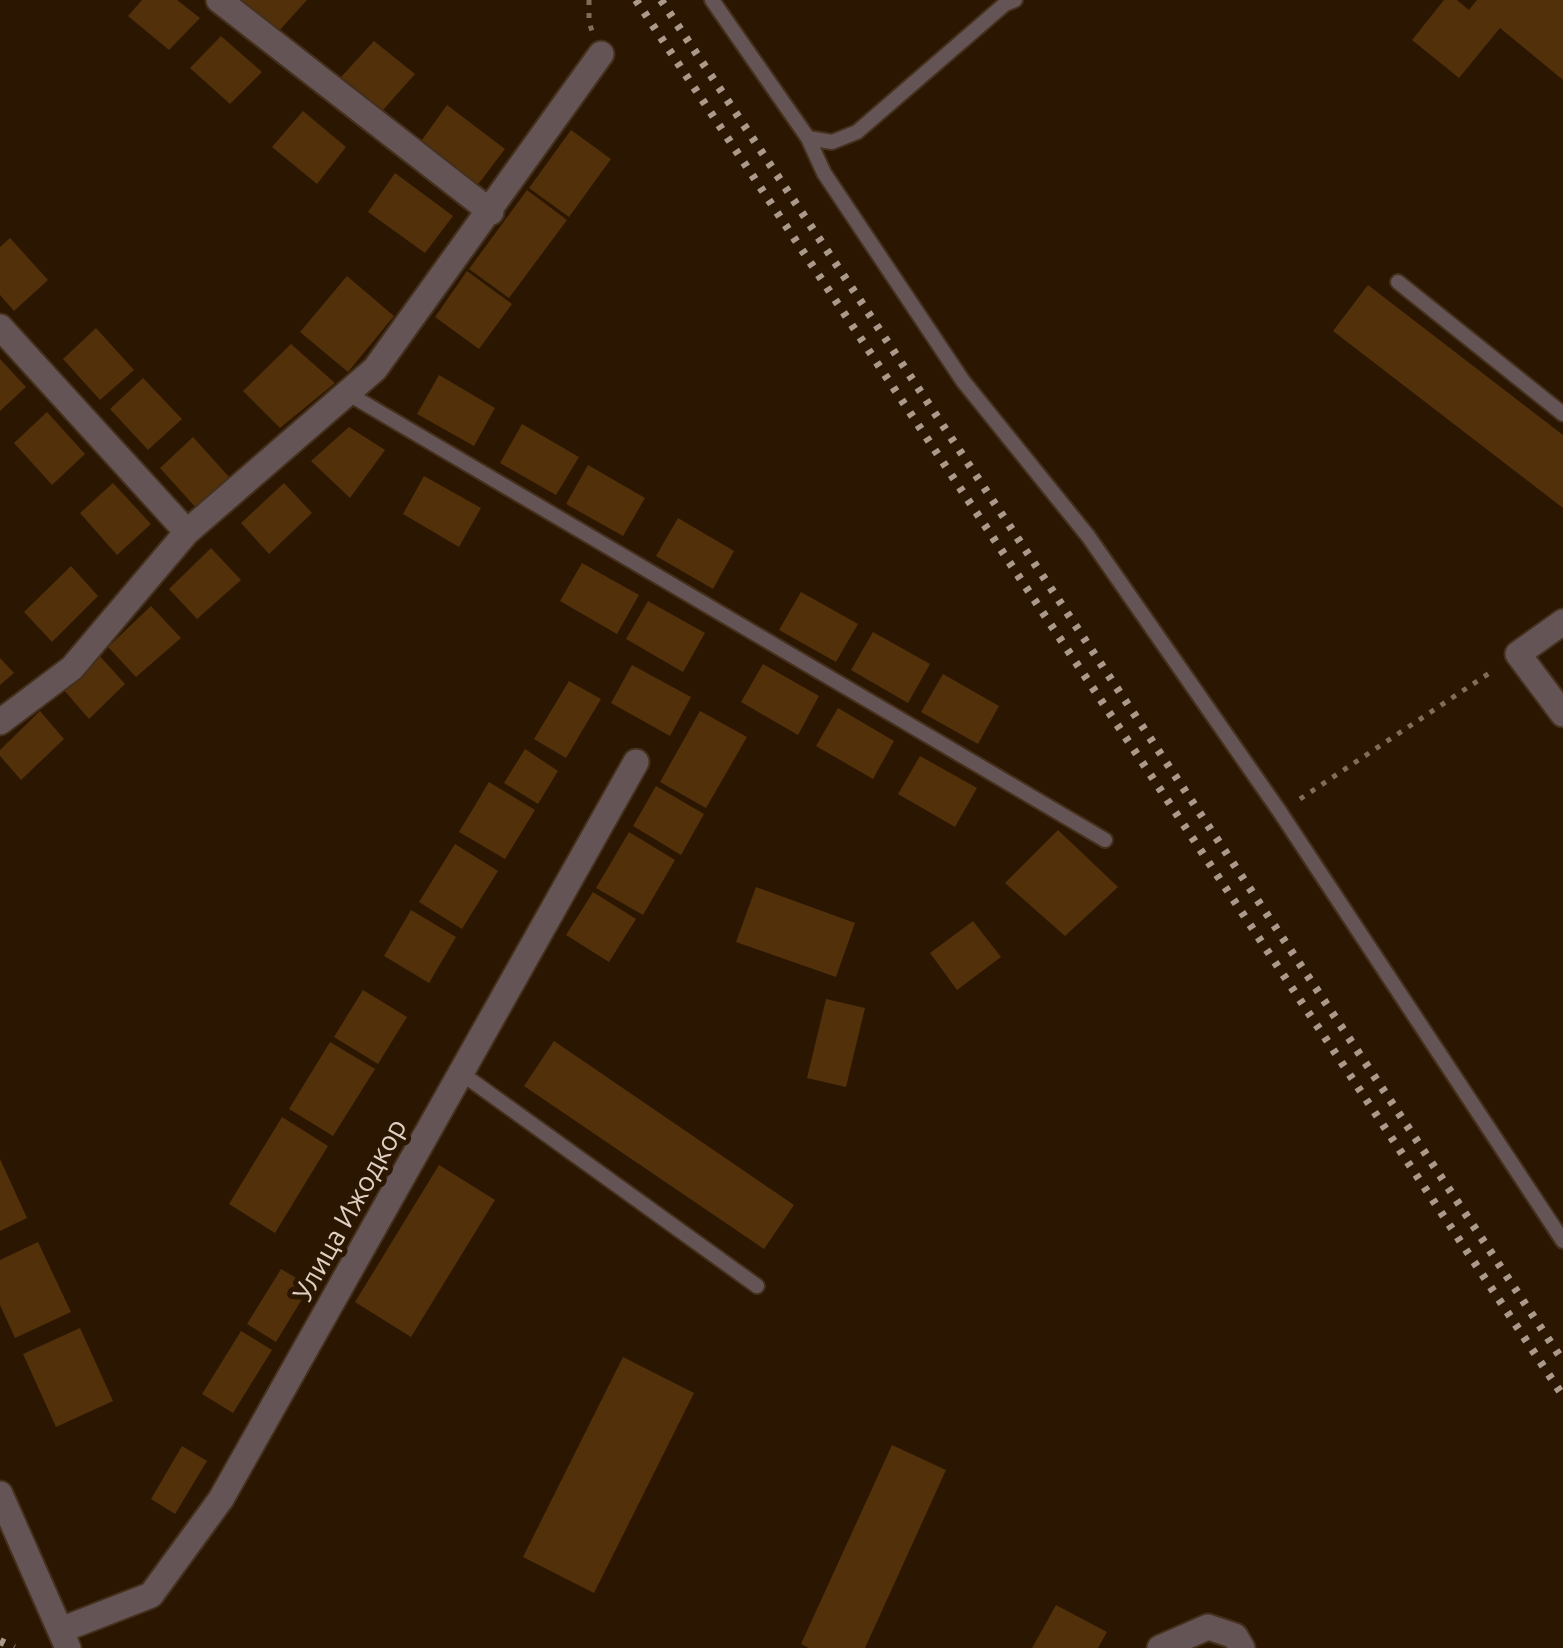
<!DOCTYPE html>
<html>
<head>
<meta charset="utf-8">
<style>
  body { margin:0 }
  canvas { display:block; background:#2b1601 }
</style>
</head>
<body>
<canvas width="1563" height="1648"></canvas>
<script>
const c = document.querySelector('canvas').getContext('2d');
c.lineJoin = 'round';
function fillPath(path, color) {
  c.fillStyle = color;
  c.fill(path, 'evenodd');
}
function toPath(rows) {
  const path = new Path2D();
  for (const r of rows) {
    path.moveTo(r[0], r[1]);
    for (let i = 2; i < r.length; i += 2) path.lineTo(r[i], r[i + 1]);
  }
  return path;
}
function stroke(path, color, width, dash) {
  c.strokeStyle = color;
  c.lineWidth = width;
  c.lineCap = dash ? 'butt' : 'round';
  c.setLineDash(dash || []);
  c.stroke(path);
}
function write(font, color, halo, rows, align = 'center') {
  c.font = font + ' Ubuntu,sans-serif';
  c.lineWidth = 10;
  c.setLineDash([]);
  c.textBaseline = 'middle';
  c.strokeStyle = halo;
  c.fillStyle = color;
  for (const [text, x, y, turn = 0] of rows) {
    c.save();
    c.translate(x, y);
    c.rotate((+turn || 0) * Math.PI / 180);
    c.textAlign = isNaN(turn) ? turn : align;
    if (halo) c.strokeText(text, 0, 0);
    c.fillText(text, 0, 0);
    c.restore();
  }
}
fillPath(toPath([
  [142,0,177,0,200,18,169,50,128,16],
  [238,0,307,0,278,32],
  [1444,0,1457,0,1469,10,1477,0,1563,0,1563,80,1500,28,1459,78,1412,40],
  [221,36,262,72,230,104,190,68],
  [374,41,415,74,383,110,341,77],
  [447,105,505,149,476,187,419,144],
  [303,111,346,147,317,184,272,147],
  [571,130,611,159,569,217,529,188],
  [395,173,453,216,425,253,368,212],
  [527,190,567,220,509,298,469,269],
  [10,238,48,280,14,311,0,295,0,247],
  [467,271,512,304,479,349,435,317],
  [347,276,394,316,348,372,300,332],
  [1368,285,1563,435,1563,508,1333,331],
  [96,328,134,370,100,400,63,359],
  [291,344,335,383,280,428,243,391],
  [0,359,26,387,0,411],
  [439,375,495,408,474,446,417,414],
  [143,378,182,419,148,450,110,409],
  [47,412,85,454,52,485,14,443],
  [522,424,579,457,556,495,500,463],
  [349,427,385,450,350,498,311,461],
  [193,437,231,479,198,510,160,468],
  [588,465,645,498,623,536,566,504],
  [424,476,481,508,459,547,403,514],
  [113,483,151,524,117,555,80,513],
  [284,483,312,513,269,554,241,523],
  [678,518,734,551,713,589,656,556],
  [211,548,241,580,197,619,169,589],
  [582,563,639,595,617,634,560,601],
  [71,566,98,596,52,642,24,612],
  [801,592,858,624,836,662,779,630],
  [648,601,705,633,683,672,626,639],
  [151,606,181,638,136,677,108,647],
  [873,632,930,664,908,703,851,670],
  [99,655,125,684,89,719,63,689],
  [0,658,14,673,0,685],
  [763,664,819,696,798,735,741,702],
  [632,665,691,697,670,736,611,703],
  [943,674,999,706,978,744,921,712],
  [569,681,601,699,566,758,534,739],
  [838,708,894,741,873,779,816,746],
  [40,711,64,739,21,780,0,756,0,750],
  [700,711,747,737,706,808,660,782],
  [525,749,558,771,538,804,504,783],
  [920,756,977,788,955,827,898,794],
  [489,782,535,810,505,859,459,832],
  [656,786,704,814,681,855,633,826],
  [1058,830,1118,887,1065,936,1005,883],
  [629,832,675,860,643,915,596,888],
  [455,844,498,871,462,929,419,902],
  [756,887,855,923,836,977,736,942],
  [593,892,636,919,609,962,566,935],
  [411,910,456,937,429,983,384,956],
  [973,921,1001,957,957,990,930,953],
  [363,990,407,1017,378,1064,334,1037],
  [826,999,865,1008,846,1087,807,1078],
  [554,1041,794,1205,764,1249,524,1086],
  [330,1042,375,1069,333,1136,289,1109],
  [282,1117,328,1146,275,1233,229,1204],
  [0,1159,27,1218,0,1231],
  [439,1165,495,1200,411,1337,355,1302],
  [38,1242,71,1312,15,1338,0,1305,0,1260],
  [281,1269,310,1286,276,1342,247,1324],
  [80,1328,113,1401,56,1427,23,1354],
  [241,1331,272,1350,233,1413,202,1394],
  [623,1357,694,1393,594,1593,523,1557],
  [892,1445,946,1470,865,1648,809,1648,801,1644],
  [182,1446,207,1461,175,1514,151,1499],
  [1056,1605,1107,1632,1098,1648,1032,1648]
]), '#51300a');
const lane = toPath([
  [712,0,808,138,832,142,857,132,1005,4,1015,0],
  [808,138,824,173,963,381,1088,536,1280,812,1563,1241],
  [1398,282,1563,414],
  [347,393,1105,840],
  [461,1073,757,1286]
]);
const street = toPath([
  [219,0,491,212],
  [0,327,187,532],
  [1563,622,1518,654,1563,714],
  [0,722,72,668,187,532,375,369,601,54],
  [0,1494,68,1648],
  [61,1630,151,1595,221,1499,636,762],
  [1160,1648,1208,1627,1235,1636,1242,1648]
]);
stroke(lane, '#44301c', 18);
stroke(street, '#44301c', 29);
stroke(toPath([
  [589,0,589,22,592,31],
  [1300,799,1494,670]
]), '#7f6d5c', 5, [5, 8]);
stroke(lane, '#655455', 14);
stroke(street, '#655455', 25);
stroke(toPath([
  [636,0,1563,1396],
  [661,0,1563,1361],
  [0,1641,14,1648]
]), '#ab9a8b', 8, [5, 10]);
write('28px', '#dfd0c3', '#2b1601', [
  ["Улица Ижодкор",350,1210,-61]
]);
</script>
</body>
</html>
